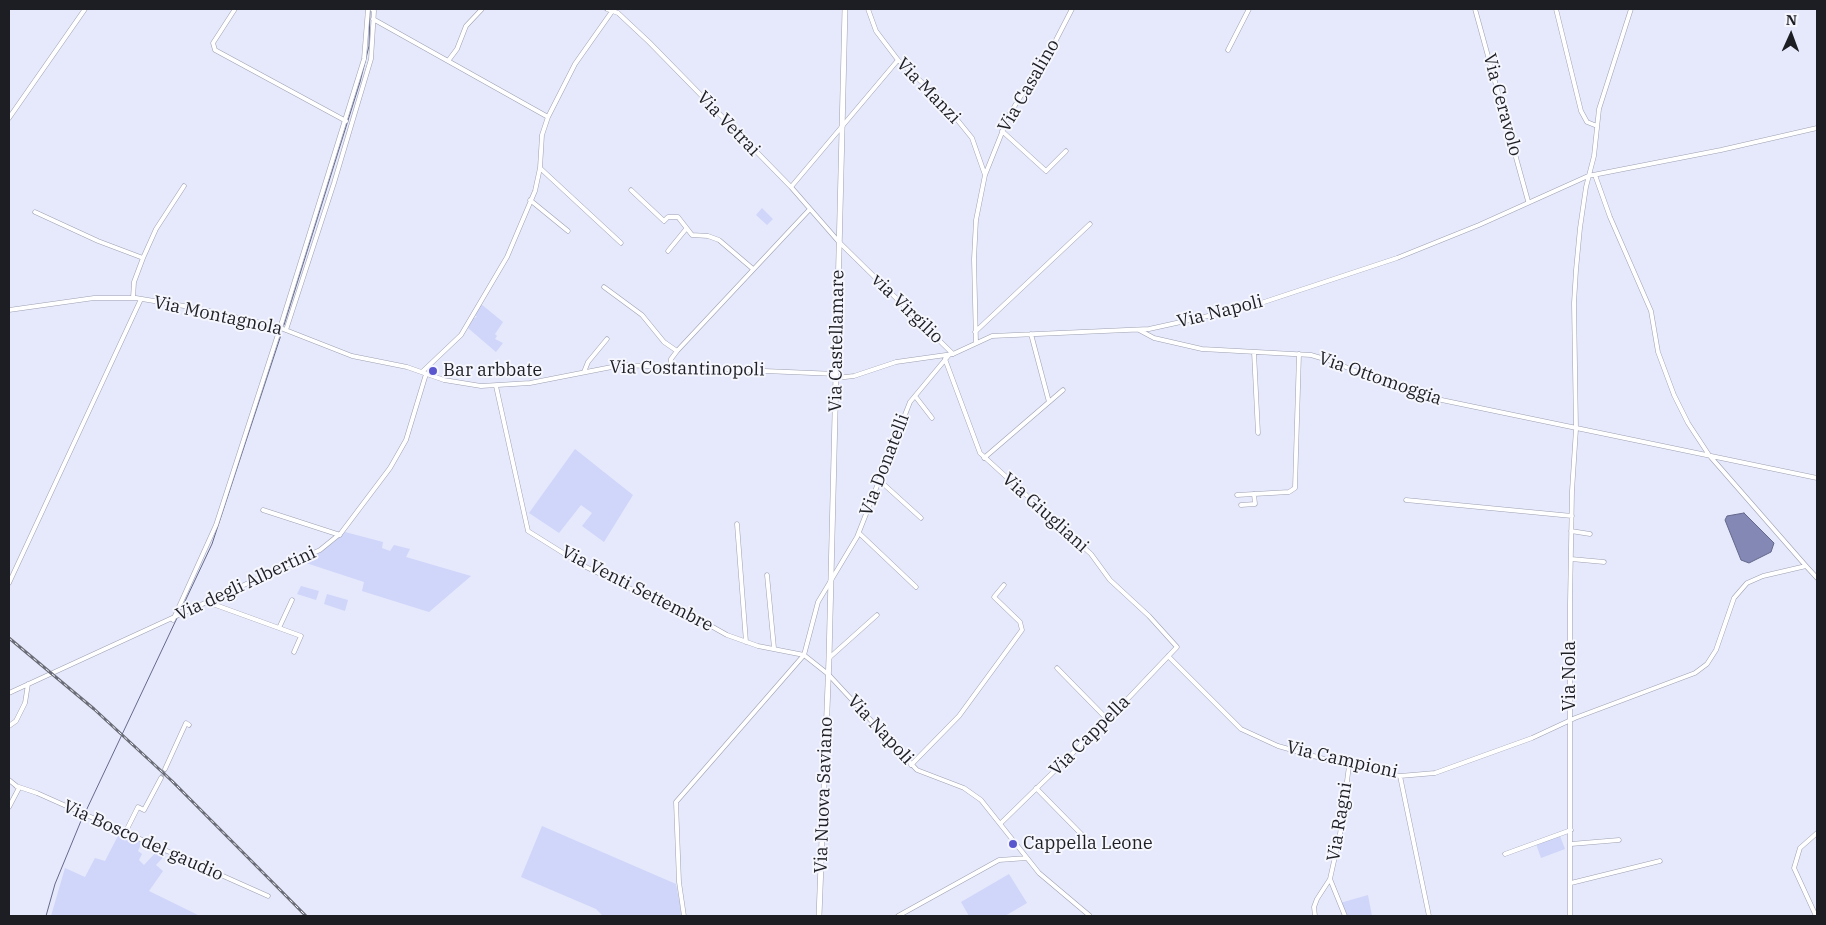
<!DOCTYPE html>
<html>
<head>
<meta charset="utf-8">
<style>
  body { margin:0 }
  #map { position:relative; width:1826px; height:925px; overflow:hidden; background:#e6e9fb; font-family:"IBM Plex Serif",serif }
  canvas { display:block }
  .frame { position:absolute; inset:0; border:10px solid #1d1e24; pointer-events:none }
  .north { position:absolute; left:1766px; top:10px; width:50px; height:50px; -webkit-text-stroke:4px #f6f7fe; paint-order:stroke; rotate:2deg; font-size:14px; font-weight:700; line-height:20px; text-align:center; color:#1d1e24 }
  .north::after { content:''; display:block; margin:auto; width:18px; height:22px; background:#1d1e24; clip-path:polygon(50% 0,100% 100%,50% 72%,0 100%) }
</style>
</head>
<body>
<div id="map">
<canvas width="1826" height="925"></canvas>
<div class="frame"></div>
<div class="north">N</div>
</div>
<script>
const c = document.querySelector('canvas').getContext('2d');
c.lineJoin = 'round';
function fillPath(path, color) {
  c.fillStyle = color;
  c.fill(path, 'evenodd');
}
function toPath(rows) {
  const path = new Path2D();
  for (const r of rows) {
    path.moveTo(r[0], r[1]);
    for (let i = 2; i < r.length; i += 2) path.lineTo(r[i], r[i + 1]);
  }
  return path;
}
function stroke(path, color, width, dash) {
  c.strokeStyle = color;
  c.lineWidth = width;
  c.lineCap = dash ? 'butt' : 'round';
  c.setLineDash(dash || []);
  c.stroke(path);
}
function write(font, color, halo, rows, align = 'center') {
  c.font = font + ' "IBM Plex Serif",serif';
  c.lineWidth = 4;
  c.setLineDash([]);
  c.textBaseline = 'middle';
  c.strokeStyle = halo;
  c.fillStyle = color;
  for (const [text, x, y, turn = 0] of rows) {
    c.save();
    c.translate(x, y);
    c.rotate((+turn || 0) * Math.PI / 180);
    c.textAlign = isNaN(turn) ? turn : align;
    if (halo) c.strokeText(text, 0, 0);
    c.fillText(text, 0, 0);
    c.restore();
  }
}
fillPath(toPath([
  [762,208,773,219,767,225,756,215],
  [481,304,503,322,495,334,497,336,495,339,503,343,496,352,468,328,473,318,477,317,475,315],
  [575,449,633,495,604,542,582,526,592,513,581,505,559,533,529,513],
  [345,532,383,542,382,548,390,551,394,545,410,549,406,557,471,576,429,612,362,591,364,582,303,562,334,542],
  [301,586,319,591,316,600,297,594],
  [327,594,348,600,345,611,324,604],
  [542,826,676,884,682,916,603,916,596,909,521,877],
  [120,832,142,842,138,851,142,854,139,860,144,865,159,849,167,853,156,865,163,871,149,891,200,916,51,916,65,868,85,877,95,858,105,861],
  [1560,836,1565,849,1541,858,1536,844],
  [1009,874,1027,903,1005,916,969,916,961,902],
  [1368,895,1372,916,1345,916,1340,903]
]), '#d0d5fa');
const water = toPath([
  [1744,513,1774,543,1771,552,1749,563,1741,560,1725,520,1727,516,1744,513]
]);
fillPath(water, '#8388b5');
stroke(water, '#64688a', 1);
stroke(toPath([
  [284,325,360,82,369,46,370,9],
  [179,614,212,544,281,335],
  [85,813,177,618],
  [46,916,55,884,83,816]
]), '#64688a', 1);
stroke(toPath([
  [161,778,165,769]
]), '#bec0d0', 4, [4, 2]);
const minor = toPath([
  [235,9,213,43,215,50,346,121],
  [607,9,618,13,649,42,791,187,839,242,953,354],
  [868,9,876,31,898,60,942,101,972,138,985,175],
  [1475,9,1528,201],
  [1556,9,1581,111,1587,122,1597,126],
  [373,19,548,117],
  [1228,50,1249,9],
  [448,61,457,49,466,26,482,9],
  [9,118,85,9],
  [1002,131,1046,171,1066,151],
  [540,168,621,243],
  [791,187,898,60],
  [631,190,664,221,668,217,678,217,692,235,708,236,719,240,753,269],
  [530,200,568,231],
  [35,212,98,241,143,258],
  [668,251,686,229],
  [604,287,642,315,664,342,677,351],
  [133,298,134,282,143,258,156,229,184,186],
  [9,310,94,298,136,298,196,308,278,327,352,356,407,367,444,380,481,386,530,383,622,365,836,374],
  [286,330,334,183,371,59,374,11,372,9],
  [1139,330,1154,338,1202,349,1311,355,1331,361,1397,388,1432,398,1817,478],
  [975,332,1090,224],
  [1031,334,1049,402],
  [976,343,974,259,976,220,985,175,1009,115,1056,40,1072,9],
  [1254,352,1258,433],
  [945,359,980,453,1091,554,1110,580,1149,616,1177,647,1119,708,1001,823],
  [670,367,671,359,677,351,810,209],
  [422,372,461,335,507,257,535,191,540,168,542,135,548,117,575,64,613,10],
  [584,372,588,362,607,339],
  [836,378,854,376,896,362,953,354,992,336,1149,329,1249,307,1397,258,1479,225,1588,176,1721,150,1817,128],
  [496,386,528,531,584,566,633,590,688,613,727,635,758,646,804,655,828,674,917,770,964,788,981,800,1039,873,1090,916],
  [915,396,932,418],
  [984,458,1063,390],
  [879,480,921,518],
  [1237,495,1289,492,1295,488,1299,354],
  [1406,500,1572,516],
  [1241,505,1255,504,1254,494],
  [263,510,340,535],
  [737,524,746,642],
  [1571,531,1590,534],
  [859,533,916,587],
  [1571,559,1604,562],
  [1806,566,1817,578],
  [767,575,774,648],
  [9,583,141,299],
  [210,603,301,636,294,652],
  [173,620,216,525,280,328,364,59,368,9],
  [279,628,292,600],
  [1168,656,1241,729,1278,746,1349,766,1400,776,1435,773,1532,738,1575,718,1695,673,1707,664,1716,650,1734,598,1747,583,1763,576,1806,566,1709,455,1688,423,1674,395,1658,352,1651,311,1610,217,1595,175],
  [829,658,877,615],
  [1057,668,1107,719],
  [9,693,320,550,341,533,390,468,406,440,426,374],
  [9,726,16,721,25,703,28,684],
  [911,765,959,716,1022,630,1020,622,994,597,1004,585],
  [165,769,186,723,189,725],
  [1400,776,1429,916],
  [9,780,19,788,9,807],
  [16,786,37,793,268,896],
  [1036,788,1091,844],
  [125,833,138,807,144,810,161,778],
  [1571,844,1619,840],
  [1505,854,1571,830],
  [1571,883,1660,861],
  [684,916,679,882,676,802,804,655,818,602,857,537,910,402,949,355],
  [898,916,999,860,1027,858],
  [1315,916,1314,907,1317,899,1330,879],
  [1345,916,1330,879,1340,834,1349,766],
  [1570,916,1570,603,1572,491,1576,429,1574,303,1576,270,1580,228,1586,187,1594,156,1599,109,1631,9],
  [1816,916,1794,868,1800,848,1817,833]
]);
const major = toPath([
  [819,916,829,658,845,9]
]);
stroke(minor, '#9da0b0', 5);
stroke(major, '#9da0b0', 6);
stroke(minor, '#fff', 4);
stroke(major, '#fff', 5);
const rail = toPath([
  [9,638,94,709,172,781,306,916]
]);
stroke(rail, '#6a6c77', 3);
stroke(rail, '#f6f7fe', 1, [4]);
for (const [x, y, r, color] of [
  [433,371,5,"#5a57ce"],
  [1013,844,5,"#5a57ce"]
]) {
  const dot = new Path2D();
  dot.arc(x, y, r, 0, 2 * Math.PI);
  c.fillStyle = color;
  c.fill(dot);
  stroke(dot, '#f6f7fe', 2);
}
write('18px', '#1d1e24', '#f6f7fe', [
  ["Via Casalino",1029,86,-60],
  ["Via Manzi",928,91,46],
  ["Via Ceravolo",1502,105,75],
  ["Via Vetrai",728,124,46],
  ["via Virgilio",907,309,44],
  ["Via Napoli",1220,312,-14],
  ["Via Montagnola",218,316,12],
  ["Via Castellamare",837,341,-89],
  ["Via Costantinopoli",687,369,1],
  ["Via Ottomoggia",1380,379,19],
  ["Via Donatelli",885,465,-69],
  ["Via Giugliani",1045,513,42],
  ["Via degli Albertini",246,584,-25],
  ["Via Venti Settembre",637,589,27],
  ["Via Nola",1570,676,-90],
  ["Via Napoli",880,730,47],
  ["Via Cappella",1090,736,-45],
  ["Via Campioni",1342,760,13],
  ["Via Nuova Saviano",824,795,-88],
  ["Via Ragni",1340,822,-81],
  ["Via Bosco del gaudio",143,841,24]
]);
write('18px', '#1d1e24', '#f6f7fe', [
  ["Bar arbbate",443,371],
  ["Cappella Leone",1023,844]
], 'left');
</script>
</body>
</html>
